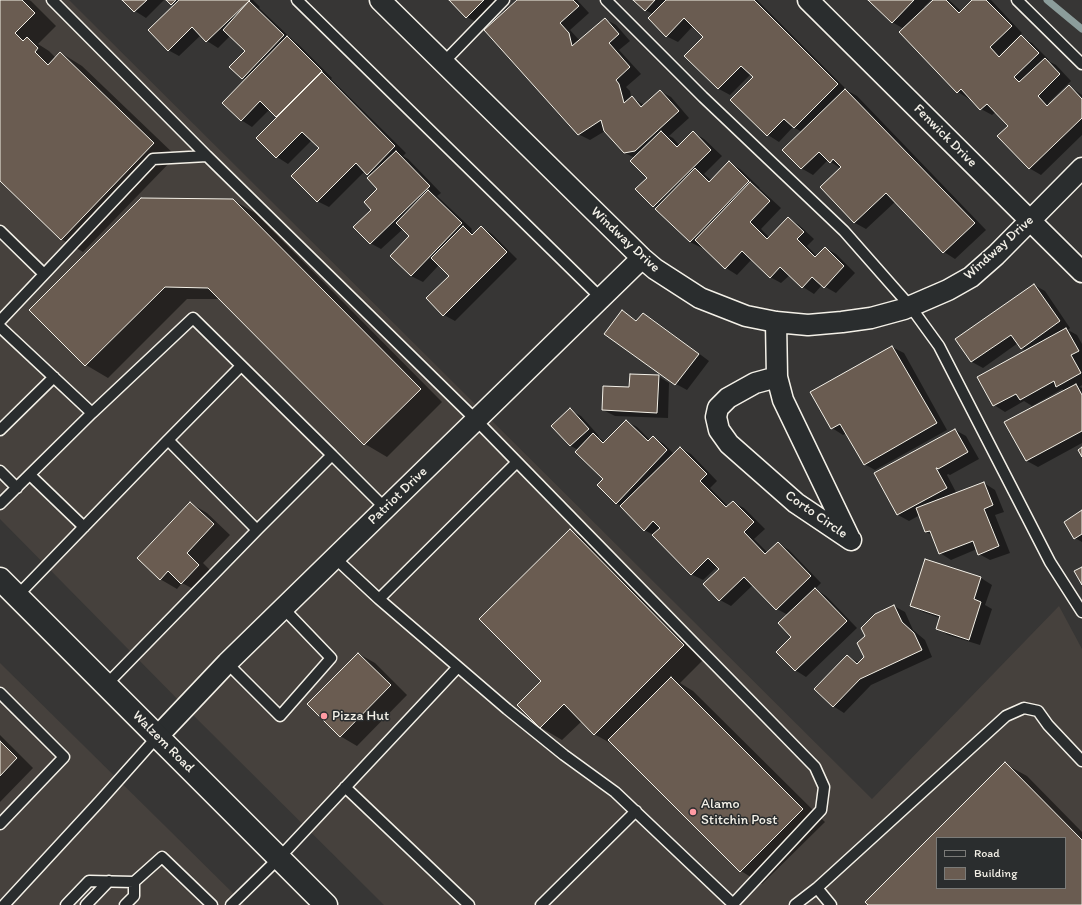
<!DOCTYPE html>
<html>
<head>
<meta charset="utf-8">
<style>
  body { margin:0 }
  #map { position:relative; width:1082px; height:905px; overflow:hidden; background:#373635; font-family:Itim,sans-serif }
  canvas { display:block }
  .legend { position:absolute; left:936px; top:837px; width:130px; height:52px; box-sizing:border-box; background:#2a2d2e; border:1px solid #7b7b78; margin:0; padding:5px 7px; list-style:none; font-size:12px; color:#f4f1e8 }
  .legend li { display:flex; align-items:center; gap:8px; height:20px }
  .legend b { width:20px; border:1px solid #7b7b78 }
</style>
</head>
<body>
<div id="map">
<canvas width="1082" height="905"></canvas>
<ul class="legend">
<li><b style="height:5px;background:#2a2d2e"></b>Road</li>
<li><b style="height:11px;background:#6a5c51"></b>Building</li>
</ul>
</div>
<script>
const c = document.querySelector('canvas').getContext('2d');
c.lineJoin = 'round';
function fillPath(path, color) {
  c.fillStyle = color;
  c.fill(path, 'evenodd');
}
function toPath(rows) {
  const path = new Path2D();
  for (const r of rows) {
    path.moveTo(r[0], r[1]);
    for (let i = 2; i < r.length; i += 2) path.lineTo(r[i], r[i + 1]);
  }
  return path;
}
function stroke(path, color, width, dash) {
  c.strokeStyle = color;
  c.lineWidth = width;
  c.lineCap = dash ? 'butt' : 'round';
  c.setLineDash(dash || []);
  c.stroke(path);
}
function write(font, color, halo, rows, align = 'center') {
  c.font = font + ' Itim,sans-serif';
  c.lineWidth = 3;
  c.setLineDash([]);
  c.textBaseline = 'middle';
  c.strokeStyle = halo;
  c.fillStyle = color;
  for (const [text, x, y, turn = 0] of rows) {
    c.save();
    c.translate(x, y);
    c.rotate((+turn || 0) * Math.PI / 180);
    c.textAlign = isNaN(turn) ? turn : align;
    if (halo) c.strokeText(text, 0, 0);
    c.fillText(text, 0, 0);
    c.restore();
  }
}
fillPath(toPath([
  [0,0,69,0,872,799,1059,606,1082,649,1082,905,384,905,194,716,0,519],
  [937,838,1065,838,1065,888,937,888],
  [0,663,245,905,0,905]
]), '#46413d');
fillPath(toPath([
  [0,0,29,0,31,1,56,26,38,44,49,51,56,58,61,53,82,66,176,156,83,252,61,239,0,179],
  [124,0,164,0,146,18,135,11],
  [168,0,253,0,260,7,259,8,295,42,298,44,332,78,331,79,406,153,403,156,408,159,441,193,437,196,472,229,471,231,474,234,481,227,492,234,517,259,455,321,444,315,450,276,439,265,423,282,411,276,391,256,411,236,403,229,381,249,370,243,373,210,379,189,371,176,365,171,329,207,317,201,320,148,312,140,288,164,277,157,279,117,270,109,252,127,241,120,246,80,231,67,246,50,230,36,218,48,207,41,201,35,179,56,168,50,175,6],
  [450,0,501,0,478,23,467,17],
  [519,0,577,0,589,13,570,30,580,41,605,19,616,25,630,41,619,50,641,74,626,87,630,91,631,97,644,105,660,91,671,97,689,118,669,136,673,138,680,146,693,132,704,139,722,156,704,174,712,181,729,163,740,169,760,188,759,188,781,208,761,229,770,238,788,218,799,225,814,239,807,246,817,256,825,248,836,254,855,273,836,293,822,285,814,294,803,287,790,275,781,283,770,277,752,259,737,275,726,268,703,247,702,248,690,242,656,209,657,208,654,206,648,178,635,158,625,153,605,131,590,140,578,134],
  [635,0,757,0,848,91,857,96,986,230,955,259,944,252,895,202,866,229,855,223,821,187,840,168,828,160,813,175,801,168,802,132,793,127,779,142,768,135,754,77,751,74,730,95,719,89,685,56,704,37,693,26,678,42,666,36,653,14,645,10],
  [869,0,931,0,924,7,926,8,934,0,949,0,961,11,973,0,991,0,1022,33,1000,54,1002,55,1021,37,1032,43,1049,60,1048,61,1056,65,1071,81,1048,103,1050,105,1069,86,1082,95,1082,135,1041,175,1029,168,1010,126,996,112,992,115,981,109,970,98,969,99,958,92,901,32,904,29,892,22],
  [233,200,255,213,442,402,387,457,365,444,221,299,187,299,108,378,86,365,30,310],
  [1034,285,1045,291,1070,328,1068,330,1077,335,1082,344,1082,385,1079,387,1082,388,1082,443,1038,467,1027,461,1065,391,1062,389,1032,406,1024,401,1005,412,994,405,1027,351,1021,348,1018,343,983,368,972,362],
  [622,311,638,321,643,314,654,320,709,361,687,390,676,384,637,355],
  [892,347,904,353,947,430,875,470,864,464,847,433,843,435,832,428],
  [658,376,669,383,668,418,615,416,603,410,630,388],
  [570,410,581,416,599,436,598,437,605,442,626,421,637,427,650,440,653,437,664,444,674,454,680,448,691,454,717,481,710,488,728,506,733,502,744,508,765,529,754,539,768,553,778,543,789,550,821,583,815,589,826,596,857,628,806,677,795,670,793,637,788,615,777,609,753,585,731,606,720,600,721,569,718,566,703,580,691,574,654,535,644,530,621,506,616,503,604,479,578,450,571,446,552,426],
  [955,430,966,436,979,459,950,475,948,474,947,475,957,494,984,483,995,490,1004,512,995,515,1010,553,990,560,979,554,977,549,951,560,940,553,932,535,926,532,920,515,909,521,898,515,876,474],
  [190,503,207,513,230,535,203,563,215,575,199,592,182,583,177,589,160,579],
  [1082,511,1082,542,1075,538,1065,522],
  [570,530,592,543,705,658,680,683,693,691,825,822,762,884,741,871,614,745,594,734,582,721,562,740,540,727,542,681],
  [926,560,981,578,992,585,985,605,992,609,980,645,948,635,937,628,940,618,923,612,912,606],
  [894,606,905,612,913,630,925,640,932,657,871,685,844,713,833,706,847,656,859,663,865,657],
  [359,654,375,663,407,695,357,746,340,736],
  [0,735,33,768,0,802],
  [1005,764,1027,776,1082,832,1082,905,869,905],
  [937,838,1065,838,1065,888,937,888]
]), '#0007');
stroke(toPath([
  [1047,0,1082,29]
]), '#8c9d9b', 7);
const building = toPath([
  [0,0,22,0,35,13,15,33,23,41,27,37,38,48,35,52,48,65,60,52,154,143,61,240,0,181,0,0],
  [122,0,147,0,134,12,122,0],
  [166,0,176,0,171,5,166,0],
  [179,0,250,0,206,42,192,27,168,51,148,30,179,0],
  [449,0,484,0,466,18,449,0],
  [517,0,573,0,579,6,560,23,569,33,572,46,605,18,619,34,609,43,630,67,616,80,619,84,624,103,632,96,641,107,660,90,679,111,635,151,624,153,604,131,601,120,578,135,484,30,517,0],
  [633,0,655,0,645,11,633,0],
  [666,0,754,0,838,84,794,128,784,119,767,136,730,100,753,77,741,66,718,89,684,56,703,37,684,18,666,37,648,18,666,0],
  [868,0,914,0,892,23,868,0],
  [933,0,946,0,959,13,972,0,986,0,1012,26,990,47,999,57,1021,35,1039,53,1014,77,1019,82,1045,58,1060,74,1038,96,1047,106,1069,85,1082,99,1082,118,1029,169,997,136,1008,126,987,104,980,110,961,89,957,93,899,32,933,0],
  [249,1,284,35,242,79,229,67,245,51,223,30,249,1],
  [287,36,322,71,276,117,260,101,241,121,222,103,287,36],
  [322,72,395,146,367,175,356,163,317,202,291,176,319,148,302,132,276,158,256,138,322,72],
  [845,89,975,223,943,253,886,193,854,223,820,187,841,167,833,159,830,163,819,152,801,169,782,150,845,89],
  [661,131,677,147,693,131,711,150,653,207,635,189,647,178,630,161,661,131],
  [396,151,430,186,370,244,353,227,371,210,364,202,377,189,367,178,396,151],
  [729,161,749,181,690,242,655,209,695,168,709,182,729,161],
  [750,182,770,201,750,222,767,239,788,217,804,232,797,239,815,257,825,247,844,266,824,288,812,277,802,288,780,267,770,278,742,251,725,269,695,240,750,182],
  [428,190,462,223,411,276,390,256,409,236,396,223,428,190],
  [141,198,233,199,421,389,364,445,208,288,165,287,85,366,29,310,141,198],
  [463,226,472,235,481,226,507,252,443,316,426,298,449,276,431,258,463,226],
  [1034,284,1060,321,1021,349,1011,335,971,362,955,339,1034,284],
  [622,310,636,321,643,313,699,354,675,385,604,334,622,310],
  [1066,328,1079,351,1071,355,1081,373,1056,387,1054,381,1020,400,1016,394,993,406,977,377,1066,328],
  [892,346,937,423,864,465,840,424,831,429,810,392,892,346],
  [630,374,659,375,657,413,602,410,603,386,629,387,630,374],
  [1076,384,1082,395,1082,431,1026,461,1004,422,1076,384],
  [570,408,589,429,570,446,551,426,570,408],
  [626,420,648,441,653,436,667,450,616,504,597,485,603,479,575,452,593,433,603,443,626,420],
  [955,429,968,452,938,469,937,468,936,468,947,488,897,515,874,473,955,429],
  [680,447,707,474,700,481,726,507,733,501,754,522,744,532,765,554,778,542,811,576,776,610,744,577,719,601,703,584,719,569,708,558,691,575,652,535,660,528,653,521,644,531,620,506,680,447],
  [1082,447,1082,457,1078,450,1082,447],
  [984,482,993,505,984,509,999,546,978,555,973,541,939,554,930,531,925,532,916,508,984,482],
  [190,502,214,524,187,553,199,565,181,584,168,571,160,580,137,558,190,502],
  [1082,510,1082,534,1074,539,1064,522,1082,510],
  [570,529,684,645,594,735,564,704,540,728,517,705,541,681,479,619,570,529],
  [925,559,981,577,974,599,981,602,969,640,936,629,940,616,910,606,925,559],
  [1082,567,1082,585,1074,571,1082,567],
  [815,588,847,621,795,671,776,652,791,637,778,623,815,588],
  [894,605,902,622,914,633,922,650,860,679,833,707,814,689,847,655,857,664,864,657,857,643,865,636,861,628,875,614,894,605],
  [358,653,391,685,340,737,307,704,358,653],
  [671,677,803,809,740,872,608,740,671,677],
  [0,741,17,758,0,776,0,741],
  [1005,762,1082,840,1082,905,868,905,865,902,1005,762],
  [937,838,1065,838,1065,888,937,888,937,838]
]);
fillPath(building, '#6a5c51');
stroke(building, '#f4f1e8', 1);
const service = toPath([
  [52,0,207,156],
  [297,0,601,298],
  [606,0,703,97,844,231,910,306,939,346,1050,562,1082,612],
  [1017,0,1082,64],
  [443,63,504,0],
  [0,231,44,274],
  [0,321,153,159,207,156,476,420,815,767,824,787,821,810,733,904],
  [0,327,92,413,193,318,332,455],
  [0,430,54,377],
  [168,440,241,366],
  [0,471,17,488],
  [30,475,84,527],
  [0,504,92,413],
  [335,558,379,599,507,709,564,755,615,792,734,905],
  [17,596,168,440,257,530,332,455,386,509],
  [379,599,517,462],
  [227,663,280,716,331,658,284,609],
  [106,685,257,530],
  [0,693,64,757,0,824],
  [345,787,469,905],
  [817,888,1006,716,1024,708,1038,711,1048,725,1082,761],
  [4,905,100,801,157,737],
  [66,905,89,881,134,882,162,857,212,905],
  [86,905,109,881],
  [125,905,134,896,134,882],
  [231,905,279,858,458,667],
  [541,905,636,811],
  [795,905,817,888,831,905]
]);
const minor = toPath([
  [380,0,642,258,655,269,700,298,746,316,776,322,808,325,842,322,871,318,904,309,948,290,971,277,996,255,1082,168],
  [808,0,1082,272],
  [776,322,777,377,783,400,850,539],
  [777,377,755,383,728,398,718,408,716,417,719,430,729,444,796,503,851,540],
  [157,737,227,663,642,258]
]);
const secondary = toPath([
  [0,579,326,905]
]);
stroke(service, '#f4f1e8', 13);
stroke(minor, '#f4f1e8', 23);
stroke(secondary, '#f4f1e8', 25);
stroke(service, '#2a2d2e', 10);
stroke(minor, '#2a2d2e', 20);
stroke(secondary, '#2a2d2e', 22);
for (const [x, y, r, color] of [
  [324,716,4,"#ff9aa2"],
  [693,812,4,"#ff9aa2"]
]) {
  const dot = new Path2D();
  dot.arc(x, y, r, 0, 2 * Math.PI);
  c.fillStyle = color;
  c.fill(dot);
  stroke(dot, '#2a2d2e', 1.5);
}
write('14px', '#f4f1e8', '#2a2d2e', [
  ["Fenwick Drive",945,136,45],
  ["Windway Drive",625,240,43],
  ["Windway Drive",999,248,-42],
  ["Patriot Drive",398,496,-44],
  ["Corto Circle",816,515,35],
  ["Walzem Road",163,742,45]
]);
write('14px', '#f4f1e8', '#2a2d2e', [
  ["Pizza Hut",332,716],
  ["Alamo",701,804],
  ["Stitchin Post",701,820]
], 'left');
</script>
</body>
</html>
